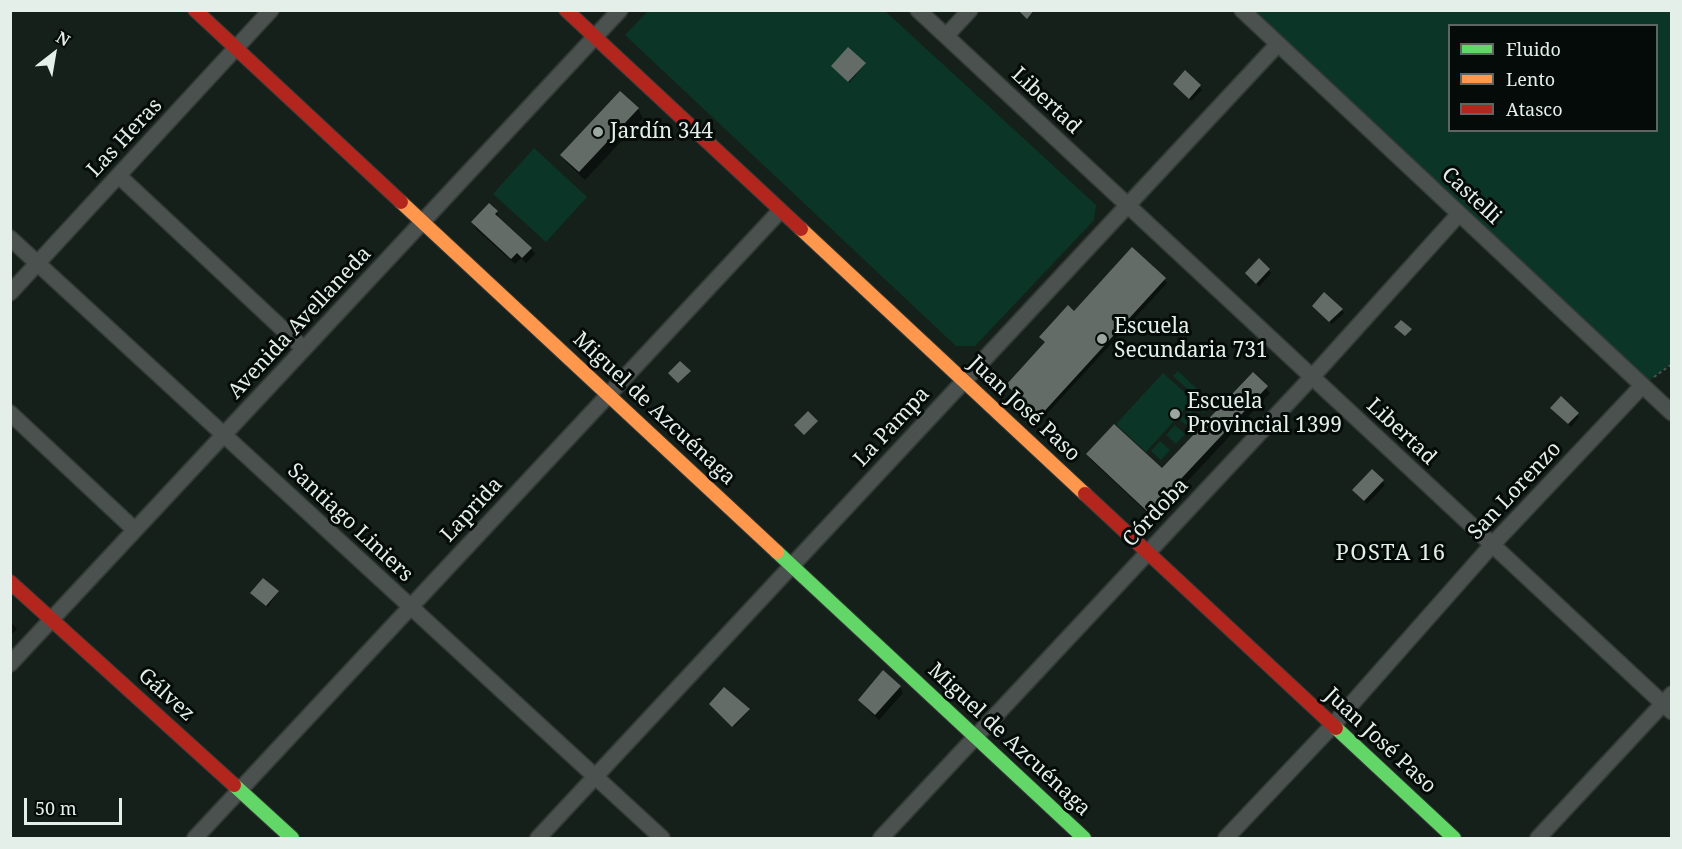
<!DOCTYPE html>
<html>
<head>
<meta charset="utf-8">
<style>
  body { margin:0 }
  #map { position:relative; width:1682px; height:849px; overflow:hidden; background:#16201b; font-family:"Noto Serif",serif }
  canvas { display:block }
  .frame { position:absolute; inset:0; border:12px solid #e5efea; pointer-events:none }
  .legend { position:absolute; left:1448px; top:24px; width:210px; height:108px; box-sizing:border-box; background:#050b08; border:2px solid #5f6662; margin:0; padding:8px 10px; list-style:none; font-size:18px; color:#e5efea }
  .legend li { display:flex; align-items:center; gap:12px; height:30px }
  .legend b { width:30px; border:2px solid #5f6662 }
  .north { position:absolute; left:24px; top:24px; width:60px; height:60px; -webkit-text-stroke:4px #050b08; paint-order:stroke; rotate:31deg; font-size:16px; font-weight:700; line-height:24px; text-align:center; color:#e5efea }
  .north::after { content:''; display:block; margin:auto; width:21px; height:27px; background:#e5efea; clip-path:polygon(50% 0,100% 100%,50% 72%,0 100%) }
  .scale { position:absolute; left:24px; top:798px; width:98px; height:27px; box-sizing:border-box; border:3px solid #e5efea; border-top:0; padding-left:8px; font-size:18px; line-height:21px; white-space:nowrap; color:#e5efea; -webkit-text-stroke:4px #050b08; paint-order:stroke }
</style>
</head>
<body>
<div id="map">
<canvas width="1682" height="849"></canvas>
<div class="frame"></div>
<ul class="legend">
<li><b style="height:8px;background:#63d668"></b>Fluido</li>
<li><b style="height:8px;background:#ff974d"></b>Lento</li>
<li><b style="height:8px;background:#b3261e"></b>Atasco</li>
</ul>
<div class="north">N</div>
<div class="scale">50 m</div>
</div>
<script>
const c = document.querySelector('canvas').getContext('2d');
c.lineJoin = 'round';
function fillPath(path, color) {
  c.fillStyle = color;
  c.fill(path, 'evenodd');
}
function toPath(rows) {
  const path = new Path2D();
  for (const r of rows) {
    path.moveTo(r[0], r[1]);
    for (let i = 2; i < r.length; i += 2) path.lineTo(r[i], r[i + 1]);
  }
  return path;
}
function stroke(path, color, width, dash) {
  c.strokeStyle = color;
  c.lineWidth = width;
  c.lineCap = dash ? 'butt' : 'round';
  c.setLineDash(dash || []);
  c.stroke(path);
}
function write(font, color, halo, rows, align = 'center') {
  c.font = font + ' "Noto Serif",serif';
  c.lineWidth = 6;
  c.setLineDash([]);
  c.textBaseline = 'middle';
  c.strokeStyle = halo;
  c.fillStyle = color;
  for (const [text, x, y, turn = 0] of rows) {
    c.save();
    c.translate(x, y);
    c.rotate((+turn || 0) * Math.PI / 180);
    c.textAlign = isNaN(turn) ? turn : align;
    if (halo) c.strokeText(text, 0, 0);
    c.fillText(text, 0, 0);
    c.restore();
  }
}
fillPath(toPath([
  [648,11,885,11,1096,205,1094,220,975,346,956,346,625,35],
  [1242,11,1671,11,1671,364,1642,386],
  [1450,26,1656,26,1656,130,1450,130],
  [534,148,587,197,546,242,493,194],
  [1178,371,1197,389,1193,394,1173,376],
  [1163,373,1193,400,1146,452,1116,424],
  [1203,394,1213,403,1204,413,1195,404],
  [1189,410,1199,418,1190,428,1180,420],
  [1175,425,1185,434,1176,444,1166,435],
  [1160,441,1170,450,1161,460,1151,451]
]), '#0b3627');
fillPath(toPath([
  [865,64,849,83,833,67],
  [1186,72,1202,90,1191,101,1175,84],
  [620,93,638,109,643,118,585,180,567,163,562,155],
  [497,212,499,219,531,248,535,254,526,263,521,258,515,264,476,229,473,223],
  [1133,249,1167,283,1042,419,1008,385],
  [1269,270,1271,273,1259,287,1247,273],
  [1316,309,1342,310,1344,313,1332,324],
  [1253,374,1270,393,1153,518,1091,460,1088,454,1162,470],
  [1554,411,1577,414,1579,417,1571,427],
  [1382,481,1385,485,1367,504,1356,494],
  [278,592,268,607,253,595],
  [10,621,17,629,10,636],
  [900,687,903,693,879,720,864,706,860,700],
  [711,705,749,710,749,711,734,727]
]), '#0007');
fillPath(toPath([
  [1018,10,1034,10,1027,19],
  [848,47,866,63,848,82,831,66],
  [1185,70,1201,85,1189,99,1173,84],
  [620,91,639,108,579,172,560,155],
  [489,203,498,211,495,214,532,248,522,258,517,253,511,259,471,222],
  [1132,247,1166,278,1040,416,1006,385,1045,342,1039,337,1068,305,1074,311],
  [1259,258,1270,269,1256,284,1245,273],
  [1324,292,1343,309,1329,322,1312,306],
  [1401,320,1412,329,1405,336,1394,327],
  [680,361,691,371,678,383,668,373],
  [1253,372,1268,386,1149,513,1086,454,1114,424,1162,468],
  [1561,396,1579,413,1568,424,1550,408],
  [808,411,818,421,804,435,794,425],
  [1372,469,1384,480,1364,501,1352,490],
  [263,578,279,591,266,606,250,593],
  [883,670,901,686,875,715,858,700],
  [724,687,750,709,732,727,709,704]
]), '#646c68');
const street = toPath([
  [918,10,1672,712],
  [1242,10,1672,413],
  [946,36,970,10],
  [119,176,304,349],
  [10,238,662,838],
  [10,293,271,10],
  [10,413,135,530],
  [10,664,620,10],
  [195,838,780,211],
  [538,838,1278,44],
  [881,838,1312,377,1459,214],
  [1226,838,1333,725,1492,545,1642,386],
  [1538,838,1672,694]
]);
const fast = toPath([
  [777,552,1084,838],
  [1336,728,1454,838],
  [234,785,292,838]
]);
const slow = toPath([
  [401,202,777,552],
  [801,229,1085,494]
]);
const jam = toPath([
  [195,10,401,202],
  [566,10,801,229],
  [1085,494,1336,728],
  [10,582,234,785]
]);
stroke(street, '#343b37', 18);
stroke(fast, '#343b37', 16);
stroke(slow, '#343b37', 16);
stroke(jam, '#343b37', 16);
stroke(toPath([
  [1654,377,1672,364]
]), '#4e5451', 2, [3, 3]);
stroke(street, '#4b514e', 15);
stroke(fast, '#63d668', 14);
stroke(slow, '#ff974d', 14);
stroke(jam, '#b3261e', 14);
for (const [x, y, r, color] of [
  [598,132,6,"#9da7a2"],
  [1102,339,6,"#9da7a2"],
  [1175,414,6,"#9da7a2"]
]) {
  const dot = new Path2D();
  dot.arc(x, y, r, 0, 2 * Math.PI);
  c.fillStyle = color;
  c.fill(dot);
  stroke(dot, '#050b08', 2);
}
write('21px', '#e5efea', '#050b08', [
  ["Libertad",1046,101,43],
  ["Las Heras",125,138,-47],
  ["Castelli",1471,196,43],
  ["Avenida Avellaneda",300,323,-47],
  ["Miguel de Azcuénaga",654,409,43],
  ["Juan José Paso",1024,409,43],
  ["La Pampa",892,427,-47],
  ["Libertad",1401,432,43],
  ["San Lorenzo",1515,491,-47],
  ["Laprida",472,510,-47],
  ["Córdoba",1156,513,-47],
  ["Santiago Liniers",350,523,43],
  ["Gálvez",166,695,42],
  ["Miguel de Azcuénaga",1009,740,43],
  ["Juan José Paso",1380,741,43]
]);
write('21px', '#e5efea', '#050b08', [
  ["Jardín 344",610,132],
  ["Escuela",1114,327],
  ["Secundaria 731",1114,351],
  ["Escuela",1187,402],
  ["Provincial 1399",1187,426]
], 'left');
c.letterSpacing = '1.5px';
write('22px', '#e5efea', '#050b08', [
  ["POSTA 16",1391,554]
]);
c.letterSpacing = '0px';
</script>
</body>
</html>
